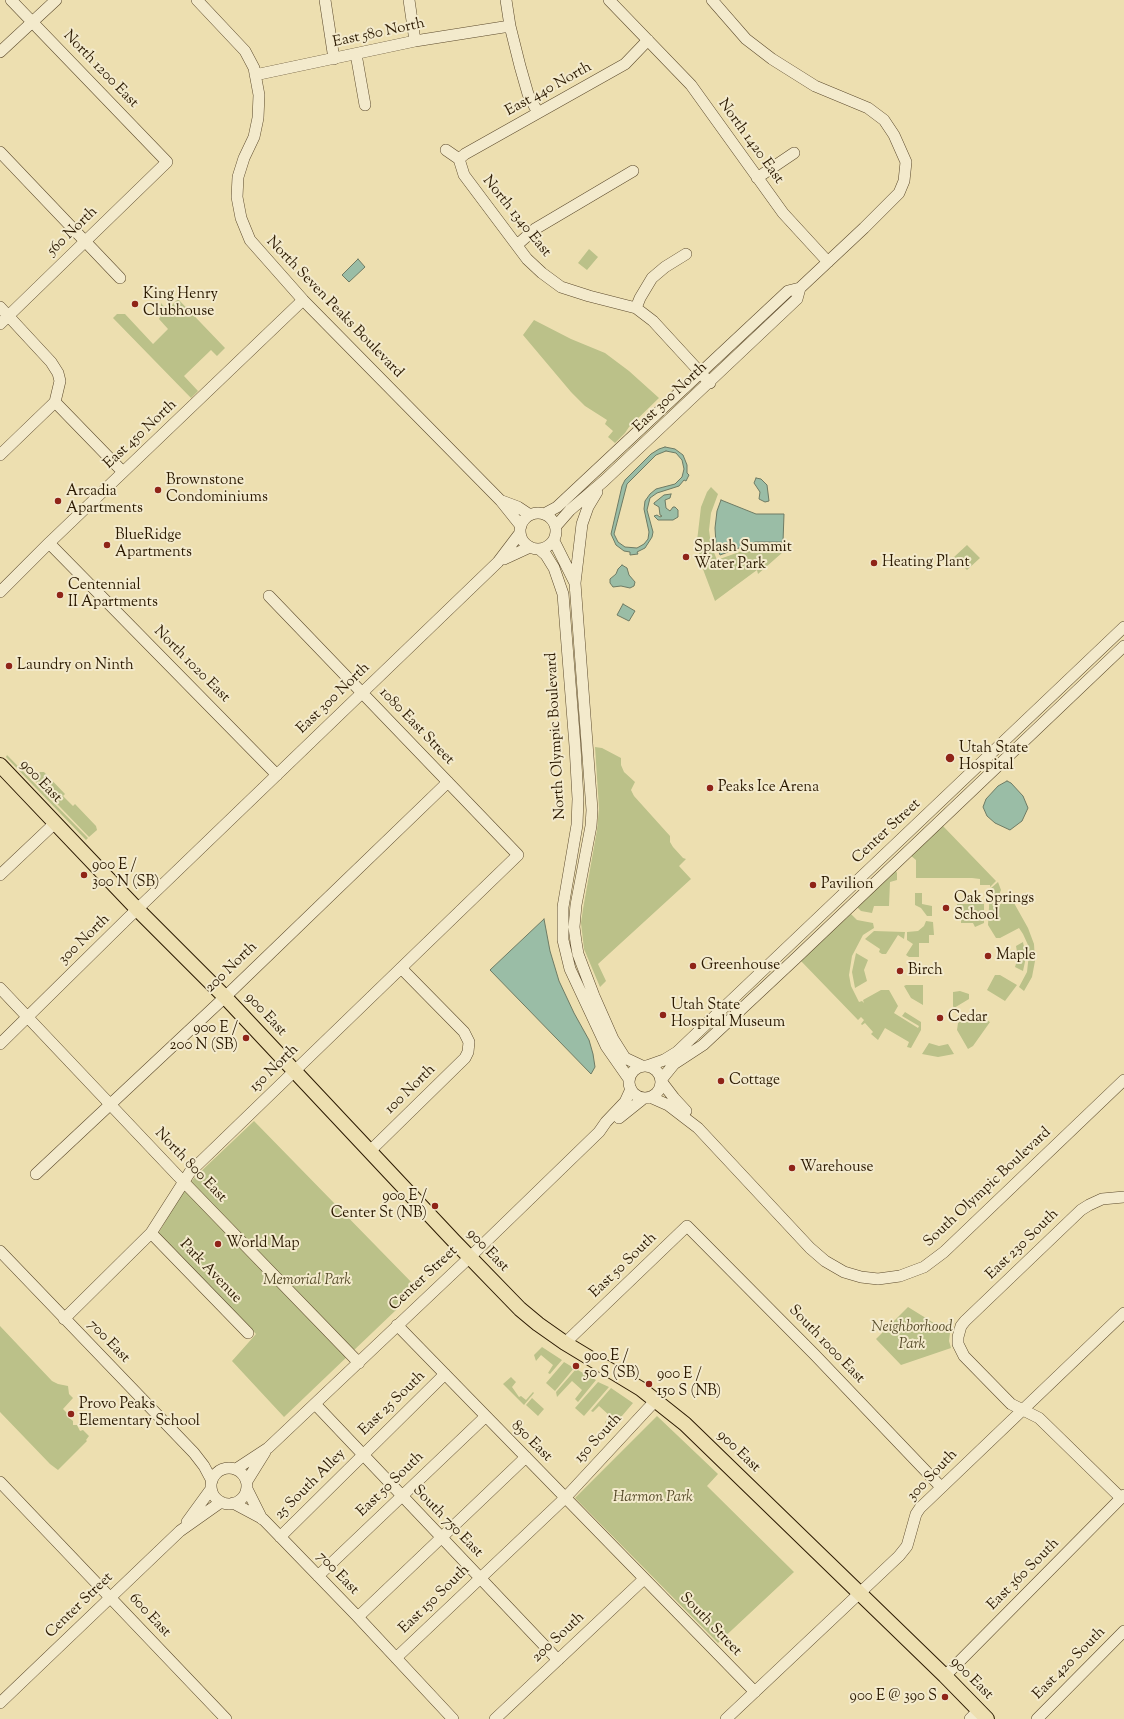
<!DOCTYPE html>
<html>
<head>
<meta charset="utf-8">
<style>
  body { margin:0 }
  canvas { display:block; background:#eddfb0 }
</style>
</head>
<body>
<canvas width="1124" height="1719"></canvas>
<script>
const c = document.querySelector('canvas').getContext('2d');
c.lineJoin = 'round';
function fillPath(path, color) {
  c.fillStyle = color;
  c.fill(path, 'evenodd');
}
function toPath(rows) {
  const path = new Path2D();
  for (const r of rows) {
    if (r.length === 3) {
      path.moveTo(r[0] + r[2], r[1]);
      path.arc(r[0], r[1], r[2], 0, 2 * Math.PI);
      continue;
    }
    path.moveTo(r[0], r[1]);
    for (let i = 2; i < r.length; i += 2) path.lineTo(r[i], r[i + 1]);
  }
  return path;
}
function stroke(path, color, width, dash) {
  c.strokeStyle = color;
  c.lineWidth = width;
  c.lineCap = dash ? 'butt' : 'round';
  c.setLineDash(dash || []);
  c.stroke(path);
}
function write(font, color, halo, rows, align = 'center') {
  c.font = font + ' "Sorts Mill Goudy",serif';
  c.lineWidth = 4;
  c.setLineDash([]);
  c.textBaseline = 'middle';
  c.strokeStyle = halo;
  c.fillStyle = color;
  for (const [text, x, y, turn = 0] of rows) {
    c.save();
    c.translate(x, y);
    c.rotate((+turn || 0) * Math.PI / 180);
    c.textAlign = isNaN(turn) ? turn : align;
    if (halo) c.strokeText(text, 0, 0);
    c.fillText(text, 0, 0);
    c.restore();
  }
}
fillPath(toPath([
  [589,249,598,257,587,270,578,263],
  [178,299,225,348,217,356,211,350,184,376,198,391,191,398,113,318,117,314,125,314,153,344,168,329,159,319,160,317,155,312,161,306,161,303,167,310],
  [534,320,571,339,605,353,629,371,659,398,629,427,625,433,615,443,608,437,613,431,605,424,607,420,585,406,571,392,523,335],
  [711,487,718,494,711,513,709,530,711,545,717,560,756,546,783,546,783,552,758,574,757,570,715,601,701,564,697,541,701,507,707,492],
  [967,545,980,558,967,570,954,557],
  [595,747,602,748,621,758,621,765,624,772,635,782,631,790,634,796,670,836,670,842,673,847,683,858,686,859,679,866,691,879,598,964,606,981,600,987,584,949,581,923,583,909,597,830,599,808],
  [7,755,88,838,86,840,6,757],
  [40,772,44,772,65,794,63,796,73,806,75,804,96,826,97,830,89,837,33,779],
  [942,825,996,881,990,887,990,885,980,885,980,879,972,878,916,878,916,860,910,855],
  [895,869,897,873,897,880,890,882,889,906,874,906,872,913,861,911,857,907],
  [998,882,1001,890,999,895,992,901,994,907,1007,901,1014,903,1028,928,1034,944,1035,961,1032,977,1024,991,1019,987,1027,972,1029,954,1028,945,1023,934,1019,928,1000,938,996,938,988,925,990,889],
  [915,893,922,893,922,904,932,906,932,916,927,916,921,908,915,905],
  [957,904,984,904,984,923,975,927,973,923,961,923,961,914,957,914],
  [851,914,857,920,873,923,874,928,863,935,852,956,849,975,851,986,859,1002,862,1001,864,1003,863,1000,881,990,889,990,898,1006,894,1013,918,1028,919,1026,902,1016,905,1012,921,1022,921,1030,911,1048,907,1047,909,1042,885,1028,878,1040,871,1034,873,1032,865,1023,862,1025,861,1024,864,1020,861,1017,858,1020,800,960],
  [926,921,933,922,934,935,929,935,929,943,919,943,919,957,909,957,906,955,913,944,907,940,907,932,918,931,924,926],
  [874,931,905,932,904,939,898,935,886,954,882,954,879,952,880,949,865,939],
  [1023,942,1026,957,1023,971,1015,967,1018,957,1016,946],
  [856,953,868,960,864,970,867,981,855,988,852,972],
  [995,975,1000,975,1017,985,1005,1001,987,990],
  [906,985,923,985,923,1005,911,998,904,986],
  [960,991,969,994,969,999,954,1008,953,1006,953,992],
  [975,1013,990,1022,973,1046,968,1049,957,1030,958,1023],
  [929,1043,939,1046,948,1044,954,1054,938,1057,922,1054],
  [254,1121,418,1289,284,1417,232,1361,256,1334,158,1234,179,1198,195,1177],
  [908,1307,950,1333,949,1341,951,1348,901,1365,876,1339],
  [0,1326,52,1381,58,1384,68,1386,69,1394,73,1398,63,1409,67,1413,67,1416,73,1421,73,1425,77,1425,80,1431,83,1430,89,1436,86,1440,87,1441,58,1470,50,1464,0,1412],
  [542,1347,562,1360,550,1374,548,1373,553,1365,541,1355,536,1361,534,1355],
  [564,1362,574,1368,555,1391,546,1383],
  [576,1369,596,1380,578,1402,575,1399,582,1390,572,1381,557,1397,556,1392],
  [511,1377,516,1382,512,1387,519,1397,521,1396,526,1400,533,1392,534,1393,524,1405,503,1384],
  [598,1382,609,1387,584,1416,575,1408],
  [611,1388,633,1403,616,1423,606,1423,605,1422,610,1416,599,1406,593,1412,591,1411],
  [532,1398,544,1409,538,1416,526,1405],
  [657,1416,718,1474,707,1486,794,1572,718,1643,575,1498]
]), '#bbc189');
const water = toPath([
  [358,259,365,267,349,282,342,275,358,259],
  [665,447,675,449,683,455,687,465,687,473,689,475,686,481,684,480,679,486,657,493,650,498,647,510,653,532,652,537,645,548,637,552,638,554,630,555,630,552,624,551,616,545,611,534,622,486,625,480,651,454,659,449,665,447],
  [666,451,676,453,682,460,684,469,682,477,675,484,656,489,650,494,645,501,644,509,649,532,648,539,644,544,637,548,625,547,618,542,614,534,627,484,656,455,666,451],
  [756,478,761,479,767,485,769,501,765,502,759,499,760,492,754,483,756,478],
  [671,494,670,498,665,500,666,508,670,511,673,507,675,507,678,510,678,517,673,520,658,520,654,516,657,515,660,517,662,516,660,515,659,507,654,504,654,503,664,495,671,494],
  [721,500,756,514,784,514,783,542,755,542,720,555,716,544,715,528,717,511,721,500],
  [622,565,627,568,629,575,635,582,634,586,630,588,621,586,613,587,610,583,610,579,616,574,618,569,622,565],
  [623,604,635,611,629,621,617,615,623,604],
  [1007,781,1011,783,1023,796,1028,808,1022,821,1010,830,995,823,987,816,983,807,986,799,998,786,1007,781],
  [544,919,550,951,559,981,574,1013,589,1040,593,1054,595,1067,591,1074,490,970,544,919]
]);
fillPath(water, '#9abda6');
stroke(water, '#6e7b64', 1);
const minor = toPath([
  [197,0,245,51,254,68,259,95,258,118,254,137,244,158,238,177,237,197,241,218,250,240,303,300,501,501,521,526],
  [325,0,334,59],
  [409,0,415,41],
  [506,0,510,26,520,66,528,94,538,113],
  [609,0,691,85,783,213,828,262],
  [0,52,56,0],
  [356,54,365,105],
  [255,75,415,41,510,26],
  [446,150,459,159,464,175,527,259,542,273,561,287,589,296,636,308,653,321,710,383],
  [0,152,120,278],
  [459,159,465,154,625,64,648,40],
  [757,178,794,153],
  [517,245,535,229,633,171],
  [0,307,51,362,58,373,60,381,55,402,0,455],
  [636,308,640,298,652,278,665,267,686,254],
  [0,324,167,162,11,0],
  [55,402,123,472],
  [502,501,518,507,530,515],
  [538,531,18],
  [544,514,557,507,788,291,800,288,864,228,899,193,904,181,906,162,894,135,884,120,868,108,815,86,772,59,746,39,712,0],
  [556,526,570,510,604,481,797,299,800,288],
  [554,541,575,583,592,810,591,826,576,905,574,927,576,942,578,954,594,996,613,1039,625,1058,642,1066],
  [49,543,277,775],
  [539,549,546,555,554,568,563,594,575,746,578,799,577,825,563,907,563,940,570,969,606,1046,629,1079],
  [504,559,530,547],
  [575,583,582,524,588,507,597,492],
  [0,592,49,543,303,300],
  [0,875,55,823],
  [0,988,177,1175,359,1363],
  [0,1044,127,919,498,562,520,533],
  [647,1066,664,1060,677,1052,1124,627],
  [645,1082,16],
  [661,1080,674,1064,703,1045,795,959,1124,646],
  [661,1081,674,1098,686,1111],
  [650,1097,668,1105,698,1128,810,1248,825,1261,844,1272,861,1277,878,1279,900,1276,924,1267,944,1252,1124,1080],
  [619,1118,644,1098],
  [370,1151,465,1058,468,1052,469,1042,464,1032,401,968],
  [36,1174,225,997,448,782],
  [151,1233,248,1333],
  [0,1251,194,1453,204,1466,212,1481],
  [64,1319,151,1233,190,1172,518,855,269,596],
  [397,1325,755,1692],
  [565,1343,687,1226,815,1355,941,1487],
  [315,1404,558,1660],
  [229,1486,18],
  [236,1469,268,1448,470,1257,599,1132,606,1122,625,1102,631,1089],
  [247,1481,265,1452],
  [0,1482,226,1719],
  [247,1489,262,1519],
  [1121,1498,1039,1418,1011,1404,964,1356,958,1344,958,1337,961,1326,965,1321,1081,1210,1089,1205,1102,1199,1124,1197],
  [233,1503,263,1519,356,1615,453,1719],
  [187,1522,211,1489],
  [280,1537,445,1374],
  [318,1576,485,1417],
  [358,1617,526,1457],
  [396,1658,565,1498,655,1401],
  [945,1676,1124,1495],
  [0,1703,180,1531,221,1502],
  [495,1719,644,1579],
  [726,1719,899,1556,907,1546,916,1514,920,1508,1124,1313],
  [970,1719,978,1711],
  [1037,1719,1124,1631]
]);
const major = toPath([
  [0,765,137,909,225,997,454,1241,520,1309,538,1324,565,1343,641,1389,685,1424,945,1676,987,1719]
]);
stroke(minor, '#5c4a2c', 12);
stroke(major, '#2b1900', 16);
stroke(minor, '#f3eacc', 11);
stroke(major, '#eddfb0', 14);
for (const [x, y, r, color] of [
  [135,304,4,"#8f2418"],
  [158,490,4,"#8f2418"],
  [58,501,4,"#8f2418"],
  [107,545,4,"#8f2418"],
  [686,557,4,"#8f2418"],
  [874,563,4,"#8f2418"],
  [60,595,4,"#8f2418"],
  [9,666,4,"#8f2418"],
  [950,758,5,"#8f2418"],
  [710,788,4,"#8f2418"],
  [84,875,4,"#8f2418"],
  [813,885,4,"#8f2418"],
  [946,908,4,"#8f2418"],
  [988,956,4,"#8f2418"],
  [693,966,4,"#8f2418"],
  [900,971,4,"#8f2418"],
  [663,1015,4,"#8f2418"],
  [940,1018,4,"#8f2418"],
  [246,1038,4,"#8f2418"],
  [721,1081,4,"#8f2418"],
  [792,1168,4,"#8f2418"],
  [435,1206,4,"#8f2418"],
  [218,1244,4,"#8f2418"],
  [576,1366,4,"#8f2418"],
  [649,1384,4,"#8f2418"],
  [71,1414,4,"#8f2418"],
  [945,1697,4,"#8f2418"]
]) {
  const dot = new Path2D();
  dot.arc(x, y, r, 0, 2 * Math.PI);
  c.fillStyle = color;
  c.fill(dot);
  stroke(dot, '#f3eacc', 1.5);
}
write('15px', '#2b1900', '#f3eacc', [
  ["East 580 North",379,34,-12],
  ["North 1200 East",100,70,46],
  ["East 440 North",549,90,-29],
  ["North 1420 East",750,142,54],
  ["North 1340 East",516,217,51],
  ["560 North",73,232,-44],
  ["North Seven Peaks Boulevard",334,308,46],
  ["East 300 North",671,398,-43],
  ["East 450 North",141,435,-43],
  ["North 1020 East",191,665,45],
  ["East 300 North",334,699,-44],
  ["1080 East Street",416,727,46],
  ["North Olympic Boulevard",557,736,-93],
  ["900 East",40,782,46],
  ["Center Street",887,832,-43],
  ["300 North",85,940,-44],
  ["200 North",232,968,-44],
  ["900 East",265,1015,47],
  ["150 North",275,1069,-44],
  ["100 North",411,1090,-44],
  ["North 800 East",190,1166,46],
  ["South Olympic Boulevard",988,1188,-43],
  ["East 230 South",1023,1245,-44],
  ["900 East",487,1251,46],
  ["East 50 South",624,1266,-44],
  ["Park Avenue",210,1272,46],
  ["Center Street",424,1279,-43],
  ["700 East",108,1342,46],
  ["South 1000 East",826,1345,46],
  ["East 25 South",393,1404,-44],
  ["150 South",599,1439,-47],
  ["850 East",531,1442,45],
  ["900 East",738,1452,44],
  ["300 South",933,1476,-46],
  ["25 South Alley",311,1485,-45],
  ["East 50 South",391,1485,-44],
  ["South 750 East",447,1522,46],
  ["700 East",337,1574,46],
  ["East 360 South",1024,1575,-45],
  ["East 150 South",435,1600,-44],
  ["Center Street",80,1606,-44],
  ["600 East",149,1616,47],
  ["South Street",710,1625,46],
  ["200 South",559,1638,-43],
  ["East 420 South",1070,1664,-45],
  ["900 East",971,1679,45]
]);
write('15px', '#2b1900', '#f3eacc', [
  ["King Henry",143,295],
  ["Clubhouse",143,312],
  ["Brownstone",166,481],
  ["Condominiums",166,498],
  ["Arcadia",66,492],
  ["Apartments",66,509],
  ["BlueRidge",115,536],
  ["Apartments",115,553],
  ["Splash Summit",694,548],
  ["Water Park",694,565],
  ["Heating Plant",882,563],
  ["Centennial",68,586],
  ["II Apartments",68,603],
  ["Laundry on Ninth",17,666],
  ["Utah State",959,749],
  ["Hospital",959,766],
  ["Peaks Ice Arena",718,788],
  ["900 E /",92,866],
  ["300 N (SB)",92,883],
  ["Pavilion",821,885],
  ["Oak Springs",954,899],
  ["School",954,916],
  ["Maple",996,956],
  ["Greenhouse",701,966],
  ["Birch",908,971],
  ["Utah State",671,1006],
  ["Hospital Museum",671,1023],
  ["Cedar",948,1018],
  ["900 E /",238,1029,"right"],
  ["200 N (SB)",238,1046,"right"],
  ["Cottage",729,1081],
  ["Warehouse",800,1168],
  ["900 E /",427,1197,"right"],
  ["Center St (NB)",427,1214,"right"],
  ["World Map",226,1244],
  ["900 E /",584,1357],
  ["50 S (SB)",584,1374],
  ["900 E /",657,1375],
  ["150 S (NB)",657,1392],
  ["Provo Peaks",79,1405],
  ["Elementary School",79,1422],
  ["900 E @ 390 S",937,1697,"right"]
], 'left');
write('italic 15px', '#564b29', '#f3eacc', [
  ["Memorial Park",307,1281],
  ["Neighborhood",912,1328],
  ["Park",912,1345],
  ["Harmon Park",653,1498]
]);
</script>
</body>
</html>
